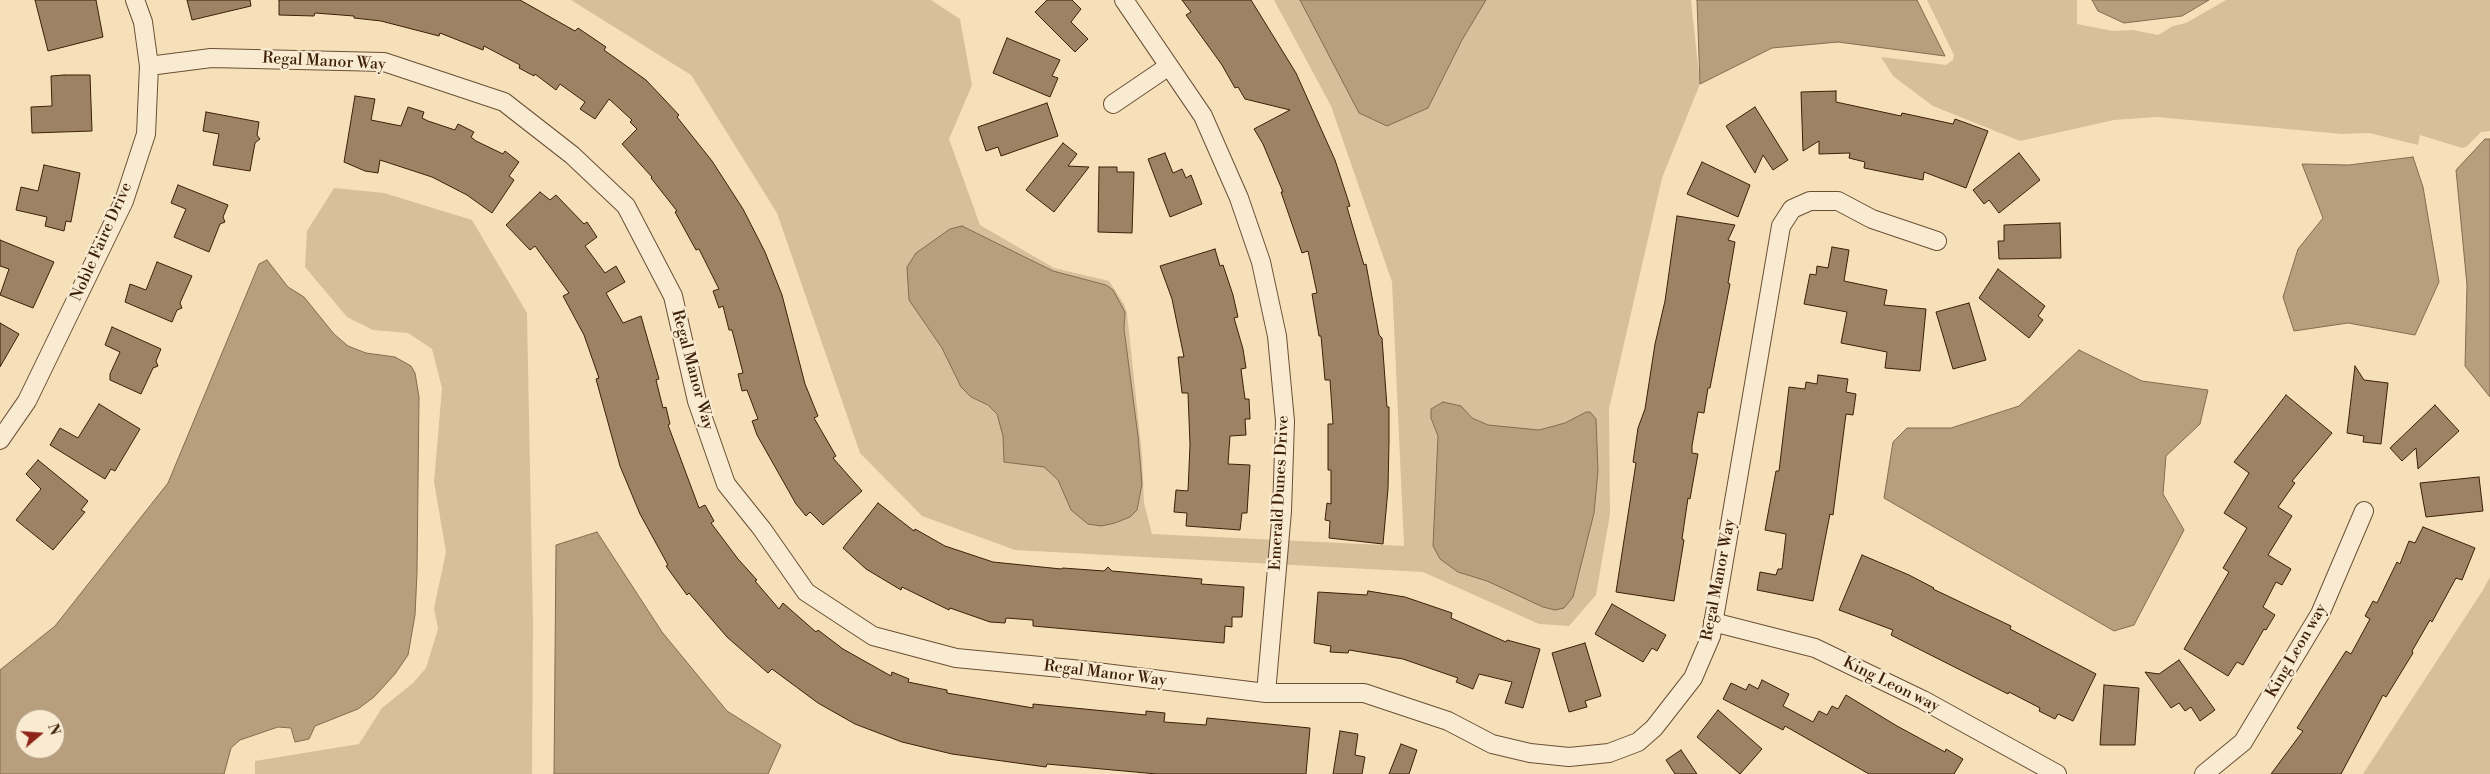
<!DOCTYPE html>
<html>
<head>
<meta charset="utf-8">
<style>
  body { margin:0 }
  #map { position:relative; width:2490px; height:774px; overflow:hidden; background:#f6e0ba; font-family:"Libre Bodoni",serif }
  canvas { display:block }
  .north { position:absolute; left:15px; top:709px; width:50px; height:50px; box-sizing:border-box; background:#f9ebd2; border:1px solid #ae9981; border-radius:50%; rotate:72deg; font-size:14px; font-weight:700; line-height:20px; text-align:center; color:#3d1f07 }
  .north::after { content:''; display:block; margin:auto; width:18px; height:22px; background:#8f2418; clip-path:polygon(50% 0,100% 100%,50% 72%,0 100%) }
</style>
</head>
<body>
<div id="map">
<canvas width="2490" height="774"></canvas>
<div class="north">N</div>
</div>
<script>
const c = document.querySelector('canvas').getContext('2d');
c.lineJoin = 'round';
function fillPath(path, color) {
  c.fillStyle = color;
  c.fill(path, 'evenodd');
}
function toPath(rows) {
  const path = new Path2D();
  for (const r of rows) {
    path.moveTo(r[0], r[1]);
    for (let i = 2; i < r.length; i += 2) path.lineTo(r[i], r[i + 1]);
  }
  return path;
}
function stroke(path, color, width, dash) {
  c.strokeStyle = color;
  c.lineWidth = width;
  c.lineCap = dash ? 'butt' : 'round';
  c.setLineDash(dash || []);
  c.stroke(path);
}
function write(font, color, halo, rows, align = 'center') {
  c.font = font + ' "Libre Bodoni",serif';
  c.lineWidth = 4.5;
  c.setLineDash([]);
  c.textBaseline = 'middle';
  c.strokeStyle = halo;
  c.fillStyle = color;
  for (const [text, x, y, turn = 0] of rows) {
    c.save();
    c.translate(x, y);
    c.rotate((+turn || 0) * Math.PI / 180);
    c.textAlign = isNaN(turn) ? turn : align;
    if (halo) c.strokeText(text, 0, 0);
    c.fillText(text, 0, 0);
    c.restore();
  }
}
fillPath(toPath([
  [571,0,931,0,960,19,972,85,949,139,980,225,1054,268,1109,281,1124,304,1127,313,1142,455,1144,503,1152,534,1404,546,1392,282,1331,106,1274,0,1691,0,1700,84,1662,178,1609,409,1610,514,1596,595,1569,626,1539,624,1423,572,1015,550,922,516,860,453,777,213,691,75],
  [1927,0,2077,0,2077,24,2113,31,2133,30,2158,35,2173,26,2186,23,2226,0,2490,0,2490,131,2481,132,2466,147,2462,148,2420,135,2418,145,2369,133,2342,134,2156,117,2114,120,2020,141,1933,106,1893,76,1881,57,1946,65,1953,60,1954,55],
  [334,188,384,193,472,220,527,313,533,623,532,774,255,774,255,761,359,744,382,708,413,683,426,668,438,629,434,608,446,552,434,482,442,388,432,349,408,333,373,330,347,317,305,267,307,231],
  [2490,577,2490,774,2363,774,2483,590]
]), '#d7bf9c');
const water = toPath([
  [1300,0,1486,0,1462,40,1428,108,1387,126,1359,113,1300,0],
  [1697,0,1917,0,1945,56,1838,42,1772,48,1700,84,1697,0],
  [2092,0,2209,0,2182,16,2124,23,2098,11,2092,0],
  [2485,139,2490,139,2490,397,2465,366,2467,285,2456,170,2485,139],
  [2413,157,2423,187,2439,282,2415,335,2348,323,2294,331,2283,297,2298,249,2323,218,2302,164,2349,165,2413,157],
  [962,226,1053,271,1106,285,1113,290,1125,312,1124,329,1138,436,1142,484,1137,510,1130,517,1115,523,1101,526,1088,524,1071,510,1058,480,1044,467,1004,462,1003,436,997,414,988,405,971,397,961,387,942,348,909,300,907,267,916,253,950,229,962,226],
  [267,260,288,287,304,297,334,334,348,346,366,353,395,357,411,366,415,373,419,397,417,573,415,615,408,655,395,674,374,697,358,709,315,726,309,739,295,742,291,728,278,727,240,740,231,748,224,774,0,774,0,670,55,626,168,483,259,264,267,260],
  [25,719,55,719,55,749,25,749,25,719],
  [2079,350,2142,381,2208,390,2200,424,2166,456,2163,494,2184,530,2134,625,2114,631,1884,498,1893,442,1907,428,1951,428,2019,406,2079,350],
  [1443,402,1461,406,1472,418,1488,425,1539,430,1565,423,1586,412,1590,412,1596,419,1598,471,1594,513,1573,597,1564,608,1555,610,1543,607,1487,581,1458,572,1440,559,1433,546,1438,436,1431,418,1431,409,1443,402],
  [597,532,662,632,727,711,781,745,768,774,554,774,556,545,597,532]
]);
fillPath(water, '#b79e7d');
stroke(water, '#866b4e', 1);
const building = toPath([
  [35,0,96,0,103,37,48,51,35,0],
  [187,0,250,0,251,6,192,20,187,0],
  [279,0,520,0,575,31,578,28,606,47,604,50,646,80,679,115,677,117,712,161,743,209,765,252,782,295,805,384,818,416,814,418,836,456,833,458,862,491,823,525,810,512,806,516,796,504,757,435,752,421,758,419,747,390,742,391,738,374,743,373,732,330,729,330,723,306,719,308,713,291,719,289,699,249,696,250,675,212,677,211,651,178,652,177,622,144,637,129,630,122,632,120,609,99,595,119,580,109,585,102,560,84,556,90,535,74,534,76,519,68,520,65,484,46,483,50,440,33,439,36,381,21,354,18,354,16,315,13,314,16,279,15,279,0],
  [1047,0,1072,0,1081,9,1071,22,1088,39,1075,52,1035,12,1047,0],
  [1182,0,1251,0,1296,73,1335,160,1350,206,1347,207,1364,265,1366,264,1379,335,1382,338,1387,407,1389,407,1389,441,1388,489,1383,544,1329,538,1330,521,1325,520,1327,503,1331,504,1331,470,1328,470,1328,424,1333,424,1330,380,1325,380,1321,336,1319,336,1312,294,1317,293,1308,251,1302,253,1281,192,1283,192,1263,144,1254,129,1290,110,1245,99,1238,87,1235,88,1222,65,1186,15,1191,12,1182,0],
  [1007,38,1060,60,1052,76,1058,78,1050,97,993,73,1007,38],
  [64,75,90,75,92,131,32,133,31,107,52,106,51,76,64,75],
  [1836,91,1836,102,1901,116,1902,113,1953,124,1955,119,1988,131,1966,188,1924,172,1923,180,1864,168,1865,162,1849,158,1850,153,1819,154,1819,141,1803,151,1801,92,1836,91],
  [355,96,375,99,371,120,401,126,408,107,424,112,422,118,428,121,455,130,458,124,474,132,471,137,476,141,503,154,505,151,519,162,509,176,514,180,492,213,467,195,432,177,380,160,378,173,365,171,344,162,355,96],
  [1047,103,1058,136,1001,156,998,147,986,151,978,127,1047,103],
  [1755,107,1788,160,1773,170,1763,155,1755,173,1726,126,1755,107],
  [206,112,259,122,257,135,260,139,255,143,250,171,213,165,219,134,203,131,206,112],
  [1063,143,1077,154,1068,166,1089,167,1054,212,1026,190,1063,143],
  [1165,153,1173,173,1182,169,1186,178,1191,175,1202,204,1170,217,1148,159,1165,153],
  [2019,153,2040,180,1999,213,1989,200,1984,204,1973,190,2019,153],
  [1702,162,1750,185,1738,217,1687,194,1702,162],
  [44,165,80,173,71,222,66,221,64,231,45,226,47,217,16,210,21,187,38,191,44,165],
  [1099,167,1117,167,1117,172,1134,172,1132,233,1098,232,1099,167],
  [178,185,228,205,223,217,225,222,220,224,209,252,174,237,186,209,171,203,178,185],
  [540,192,550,200,556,195,584,224,587,222,597,237,585,246,605,273,616,266,625,282,606,293,623,323,641,316,659,379,656,380,663,408,666,407,670,424,668,425,699,508,705,505,714,521,711,523,738,559,757,580,755,581,779,609,783,603,816,632,818,630,843,649,891,676,892,672,909,679,908,682,947,690,947,693,1033,708,1033,704,1146,715,1146,711,1165,713,1164,722,1206,725,1207,718,1310,728,1306,774,1157,774,1047,764,1046,767,952,754,902,742,855,724,818,703,772,669,768,673,727,637,689,593,687,595,666,566,668,565,640,514,620,466,596,379,599,378,584,335,563,296,569,293,535,246,530,250,506,225,540,192],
  [1677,216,1735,225,1728,240,1735,242,1728,283,1730,284,1710,388,1708,388,1704,413,1698,412,1692,446,1692,453,1698,454,1690,499,1688,498,1682,539,1684,540,1674,601,1616,592,1636,463,1633,462,1638,428,1645,409,1655,344,1665,301,1677,216],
  [2060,223,2061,258,1999,259,1998,241,2004,241,2004,225,2060,223],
  [0,240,54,262,33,308,0,295,9,269,0,266,0,240],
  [1832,247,1849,250,1844,281,1887,290,1884,305,1926,309,1920,371,1885,368,1887,352,1841,343,1847,312,1804,304,1810,274,1816,275,1817,266,1828,268,1832,247],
  [1215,249,1220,266,1223,265,1233,295,1238,317,1234,318,1243,349,1246,368,1241,369,1245,399,1249,399,1250,419,1245,419,1246,435,1230,436,1228,464,1250,465,1247,513,1242,513,1240,530,1186,526,1187,513,1174,512,1176,490,1188,491,1190,445,1188,393,1182,393,1178,357,1184,357,1172,299,1160,266,1215,249],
  [157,262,192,276,180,303,182,308,177,310,172,322,125,302,130,284,146,290,157,262],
  [1998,269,2045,306,2038,316,2043,320,2029,338,1979,298,1998,269],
  [1969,303,1986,360,1953,369,1936,312,1969,303],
  [0,323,19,334,0,367,0,323],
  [112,327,161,349,156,361,158,366,153,368,141,394,110,380,110,374,120,352,105,345,112,327],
  [2355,366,2364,380,2388,383,2381,444,2363,442,2364,436,2347,433,2355,366],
  [1818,375,1848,379,1846,392,1856,394,1853,415,1846,414,1833,515,1830,514,1813,601,1757,590,1760,572,1776,575,1778,569,1782,569,1786,534,1765,530,1776,471,1779,471,1789,387,1805,389,1806,382,1817,384,1818,375],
  [2286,395,2332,433,2292,481,2295,483,2278,507,2292,516,2268,555,2291,569,2282,585,2276,582,2263,607,2275,615,2266,630,2264,629,2243,665,2237,662,2228,676,2184,649,2229,572,2223,568,2247,528,2224,513,2249,473,2234,462,2286,395],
  [99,404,140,429,115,471,111,469,105,479,50,445,60,428,78,438,99,404],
  [2435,405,2459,431,2418,469,2416,448,2402,461,2390,448,2435,405],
  [38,460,88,501,81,510,85,512,53,550,16,520,41,489,26,474,38,460],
  [2479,477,2483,511,2426,517,2420,483,2479,477],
  [878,503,914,531,915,529,945,546,993,562,1061,569,1063,568,1104,571,1108,567,1112,571,1202,579,1201,584,1244,587,1242,617,1232,617,1232,627,1225,626,1224,643,1033,626,1033,620,1006,618,1005,623,990,622,950,608,949,610,902,587,901,590,866,569,843,548,878,503],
  [2423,527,2475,548,2462,580,2456,578,2432,622,2430,620,2412,651,2413,653,2386,697,2383,695,2341,774,2271,774,2303,731,2297,728,2346,651,2351,654,2370,619,2365,616,2373,601,2377,603,2397,562,2400,564,2409,541,2415,543,2423,527],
  [1862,555,1909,575,1934,588,1933,589,2011,626,2010,629,2096,674,2073,721,2058,714,2055,719,2039,711,2040,708,2009,692,2008,694,1891,635,1893,630,1839,610,1862,555],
  [1368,591,1405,597,1452,613,1451,618,1506,642,1507,640,1540,649,1523,708,1505,703,1512,682,1479,674,1473,689,1456,682,1458,678,1403,659,1349,650,1348,653,1330,652,1331,646,1314,643,1318,592,1367,595,1368,591],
  [1612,604,1666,635,1657,651,1652,648,1643,662,1595,634,1612,604],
  [1585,643,1601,696,1585,701,1587,707,1569,712,1552,653,1585,643],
  [2179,660,2215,710,2200,721,2191,707,2185,711,2179,703,2171,708,2145,672,2159,674,2179,660],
  [1762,680,1789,694,1783,706,1813,722,1819,711,1827,715,1832,706,1838,709,1846,695,1897,726,1945,752,1946,749,1963,759,1954,774,1869,774,1785,726,1783,730,1723,699,1731,683,1746,690,1749,684,1758,689,1762,680],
  [2104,685,2139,688,2135,745,2100,745,2104,685],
  [1718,710,1762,749,1740,774,1697,737,1718,710],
  [1340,731,1358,734,1355,755,1365,757,1362,774,1333,774,1340,731],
  [1401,744,1417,750,1409,774,1389,774,1401,744],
  [1681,750,1697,774,1675,774,1666,760,1681,750]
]);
fillPath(building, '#9d8364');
stroke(building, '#3d1f07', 1);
const minor = toPath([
  [1124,0,1203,116,1239,198,1261,262,1277,336,1285,421,1282,511,1266,693],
  [149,66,211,58,384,62,504,102,572,155,626,206,673,296,697,401,726,484,762,529,806,592,873,636,956,658,1072,669,1266,693,1364,693,1448,721,1492,744,1530,753,1569,757,1609,753,1638,742,1654,728,1693,678,1711,636,1781,226,1792,209,1810,201,1838,201,1872,219,1937,241],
  [1113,104,1169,66],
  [0,440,27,401,124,201,146,134,149,66,143,22,135,0],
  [1713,622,1815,648,1923,700,2057,774],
  [2204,774,2243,742,2320,614,2364,511]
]);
stroke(minor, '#6b4f34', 20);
stroke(minor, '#f9ebd2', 18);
write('16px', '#3d1f07', '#f9ebd2', [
  ["Regal Manor Way",324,62,3],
  ["Noble Faire Drive",102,242,-66],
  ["Regal Manor Way",692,370,75],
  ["Emerald Dunes Drive",1280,493,-87],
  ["Regal Manor Way",1719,580,-79],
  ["King Leon way",2297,651,-60],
  ["Regal Manor Way",1105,674,7],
  ["King Leon way",1891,685,26]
]);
</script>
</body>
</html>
